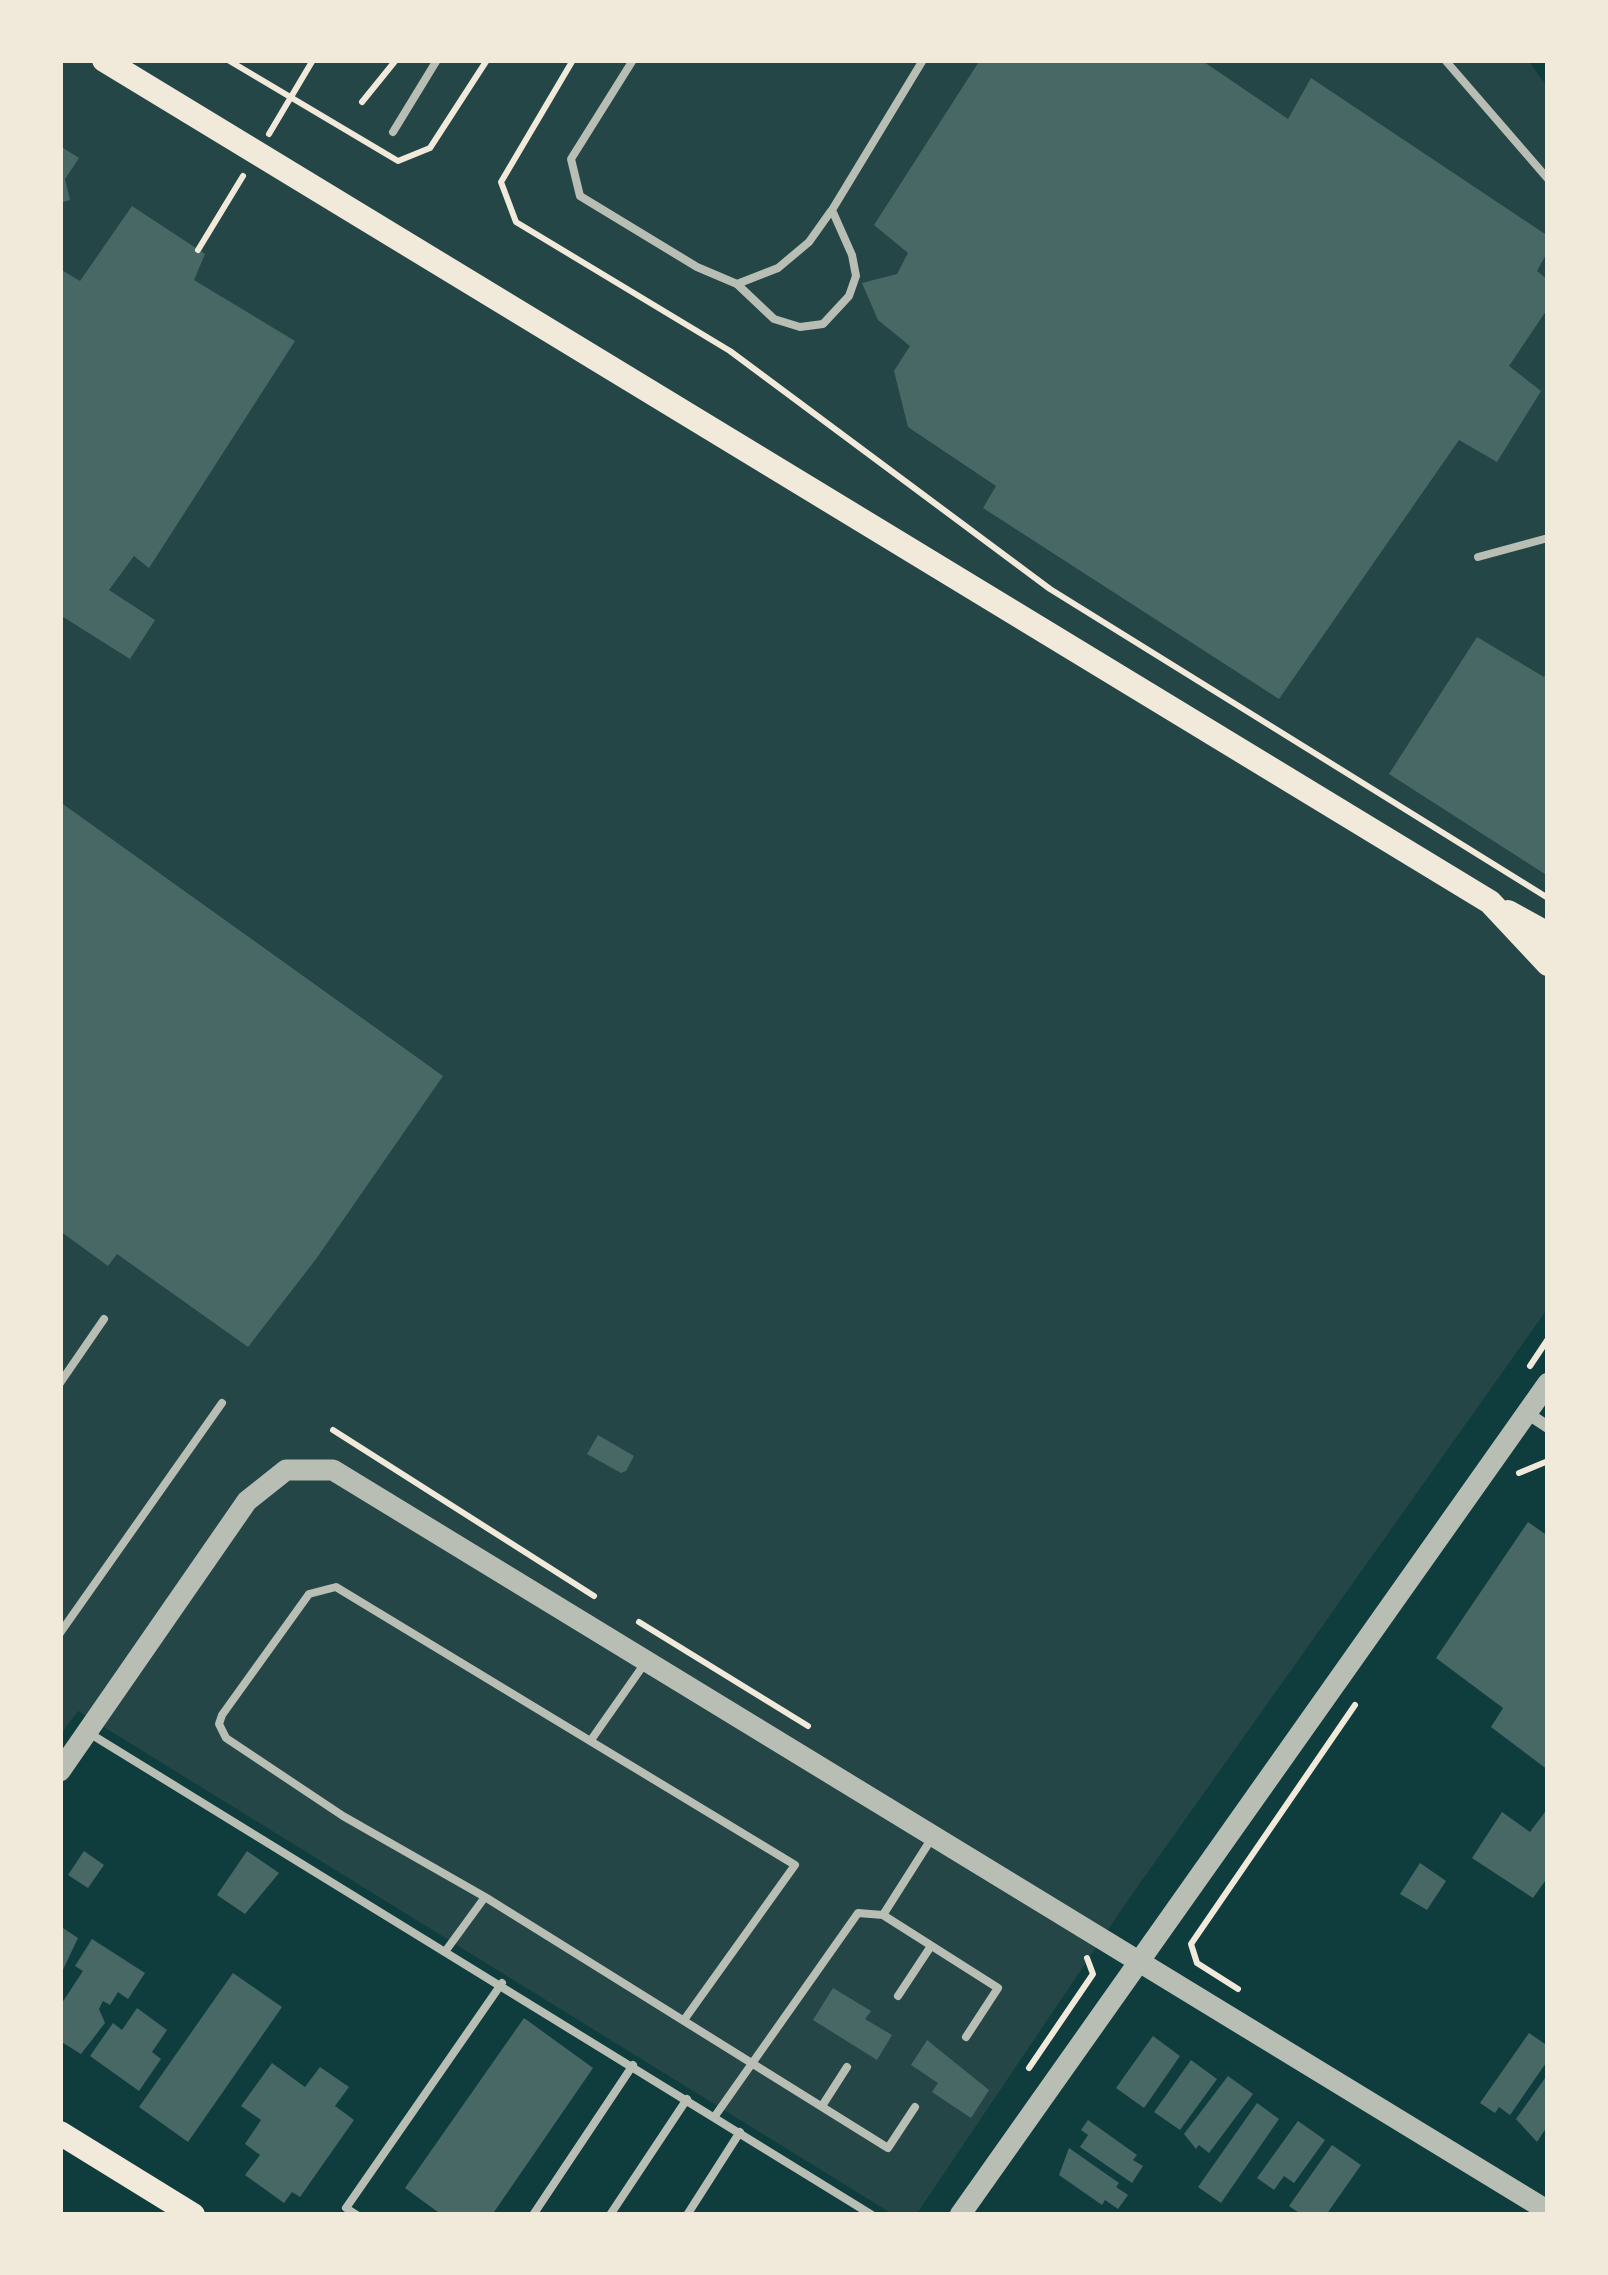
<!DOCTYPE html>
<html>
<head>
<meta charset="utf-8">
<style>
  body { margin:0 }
  #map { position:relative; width:1608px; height:2275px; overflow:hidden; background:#0f3d3e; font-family:Quicksand,sans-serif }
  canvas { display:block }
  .frame { position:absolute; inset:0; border:63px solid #f1e9da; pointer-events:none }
</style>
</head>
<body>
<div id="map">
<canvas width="1608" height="2275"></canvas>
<div class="frame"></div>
</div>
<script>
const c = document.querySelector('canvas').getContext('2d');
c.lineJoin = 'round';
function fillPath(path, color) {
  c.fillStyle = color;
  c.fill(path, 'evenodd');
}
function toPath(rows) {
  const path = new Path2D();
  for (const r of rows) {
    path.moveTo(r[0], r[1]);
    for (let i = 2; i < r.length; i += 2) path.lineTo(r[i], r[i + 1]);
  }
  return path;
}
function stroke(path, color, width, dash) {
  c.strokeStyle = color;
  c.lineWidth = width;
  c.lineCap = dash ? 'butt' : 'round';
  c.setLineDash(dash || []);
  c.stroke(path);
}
fillPath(toPath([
  [60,60,1528,60,1548,88,1548,1308,1128,1900,916,2215,894,2215,78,1711,60,1735]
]), '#244646');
fillPath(toPath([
  [980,60,1201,60,1288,119,1311,78,1548,236,1548,251,1537,271,1548,280,1548,308,1509,366,1541,391,1497,462,1459,440,1279,699,983,508,996,486,908,427,894,371,910,346,878,320,862,283,897,274,908,253,874,225],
  [60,146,79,158,65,179,70,200,60,203],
  [132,206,205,254,194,280,295,341,149,568,134,556,109,590,155,620,130,659,60,615,60,269,80,281],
  [1477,637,1544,677,1548,670,1548,876,1389,774],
  [60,802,443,1076,316,1259,248,1347,117,1254,108,1266,60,1231],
  [598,1435,634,1456,626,1471,621,1473,587,1454],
  [1528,1522,1548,1536,1548,1770,1491,1727,1503,1708,1436,1658],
  [1548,1808,1548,1877,1533,1898,1472,1858,1502,1812,1530,1832],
  [84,1851,104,1865,88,1888,68,1875],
  [247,1851,279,1873,245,1914,217,1895],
  [1420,1863,1446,1881,1427,1910,1400,1894],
  [60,1926,78,1938,60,1976],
  [92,1939,145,1973,128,1999,118,1992,110,2005,103,2001,99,2009,105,2023,81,2054,60,2041,60,2006,83,1971,75,1966],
  [233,1973,282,2007,188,2142,139,2107],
  [833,1988,871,2011,865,2019,892,2035,877,2060,813,2020],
  [137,2008,167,2030,152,2052,161,2059,139,2091,90,2056,113,2023,122,2030],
  [524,2018,593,2068,492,2215,442,2215,405,2188],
  [1529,2033,1548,2046,1548,2060,1510,2115,1499,2107,1495,2113,1480,2103],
  [1153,2036,1180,2056,1144,2108,1116,2088],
  [927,2040,989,2090,971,2118,932,2092,938,2083,911,2065],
  [1191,2060,1217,2079,1180,2130,1154,2112],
  [272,2063,305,2087,320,2067,349,2087,335,2106,354,2120,300,2197,292,2192,284,2203,245,2175,260,2155,245,2144,261,2120,241,2106],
  [1548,2074,1548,2125,1537,2142,1516,2119],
  [1228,2076,1253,2094,1209,2153,1199,2145,1196,2149,1184,2134],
  [1257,2103,1279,2119,1221,2203,1198,2187],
  [1088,2120,1137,2155,1133,2160,1143,2166,1132,2183,1080,2147,1088,2135,1081,2130],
  [1298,2121,1325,2140,1294,2183,1284,2176,1274,2190,1257,2178],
  [1332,2145,1361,2165,1326,2215,1302,2215,1289,2206],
  [1069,2148,1119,2183,1116,2187,1128,2195,1118,2209,1105,2200,1102,2205,1059,2175]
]), '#486865');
stroke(toPath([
  [228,60,398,161,430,148,487,60],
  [573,60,501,182,516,222,730,351,1050,589,1548,898],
  [362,102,396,60],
  [269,134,313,60],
  [198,250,243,176],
  [1530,1366,1548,1339],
  [333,1430,594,1596],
  [1519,1473,1548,1461],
  [639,1622,808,1726],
  [1238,1989,1197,1963,1191,1944,1355,1705],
  [1029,2068,1093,1974,1087,1958]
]), '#f1e9da', 6);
stroke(toPath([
  [633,60,571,159,580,196,697,267,737,284,774,319,800,327,823,324,849,296,856,276,852,255,832,210,923,60],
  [1445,60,1548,179],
  [393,132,437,60],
  [737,284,778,268,809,242,831,211],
  [1478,557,1548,538],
  [60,1383,104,1319],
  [60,1633,222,1403],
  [89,1733,872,2215],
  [591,1740,645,1663],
  [883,1915,998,1988,966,2037],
  [447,1949,485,1897],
  [898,1996,931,1946],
  [684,2020,795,1865,336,1587,309,1594,222,1715,219,1724,226,1738,343,1816,485,1897,888,2148,915,2107],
  [822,2106,847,2067],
  [715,2116,858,1913,883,1915,930,1841],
  [357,2215,346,2208,502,1983],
  [533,2215,633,2065],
  [610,2215,687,2099],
  [687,2215,740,2132]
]), '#b8beb3', 8);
stroke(toPath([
  [1527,1413,1548,1427]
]), '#b8beb3', 12);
stroke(toPath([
  [60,1771,247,1501,286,1470,333,1470,1548,2211],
  [960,2215,1548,1383]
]), '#b8beb3', 21);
stroke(toPath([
  [104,60,1490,902,1548,964],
  [1508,912,1548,934],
  [60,2133,193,2215]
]), '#f1e9da', 24);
</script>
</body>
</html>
